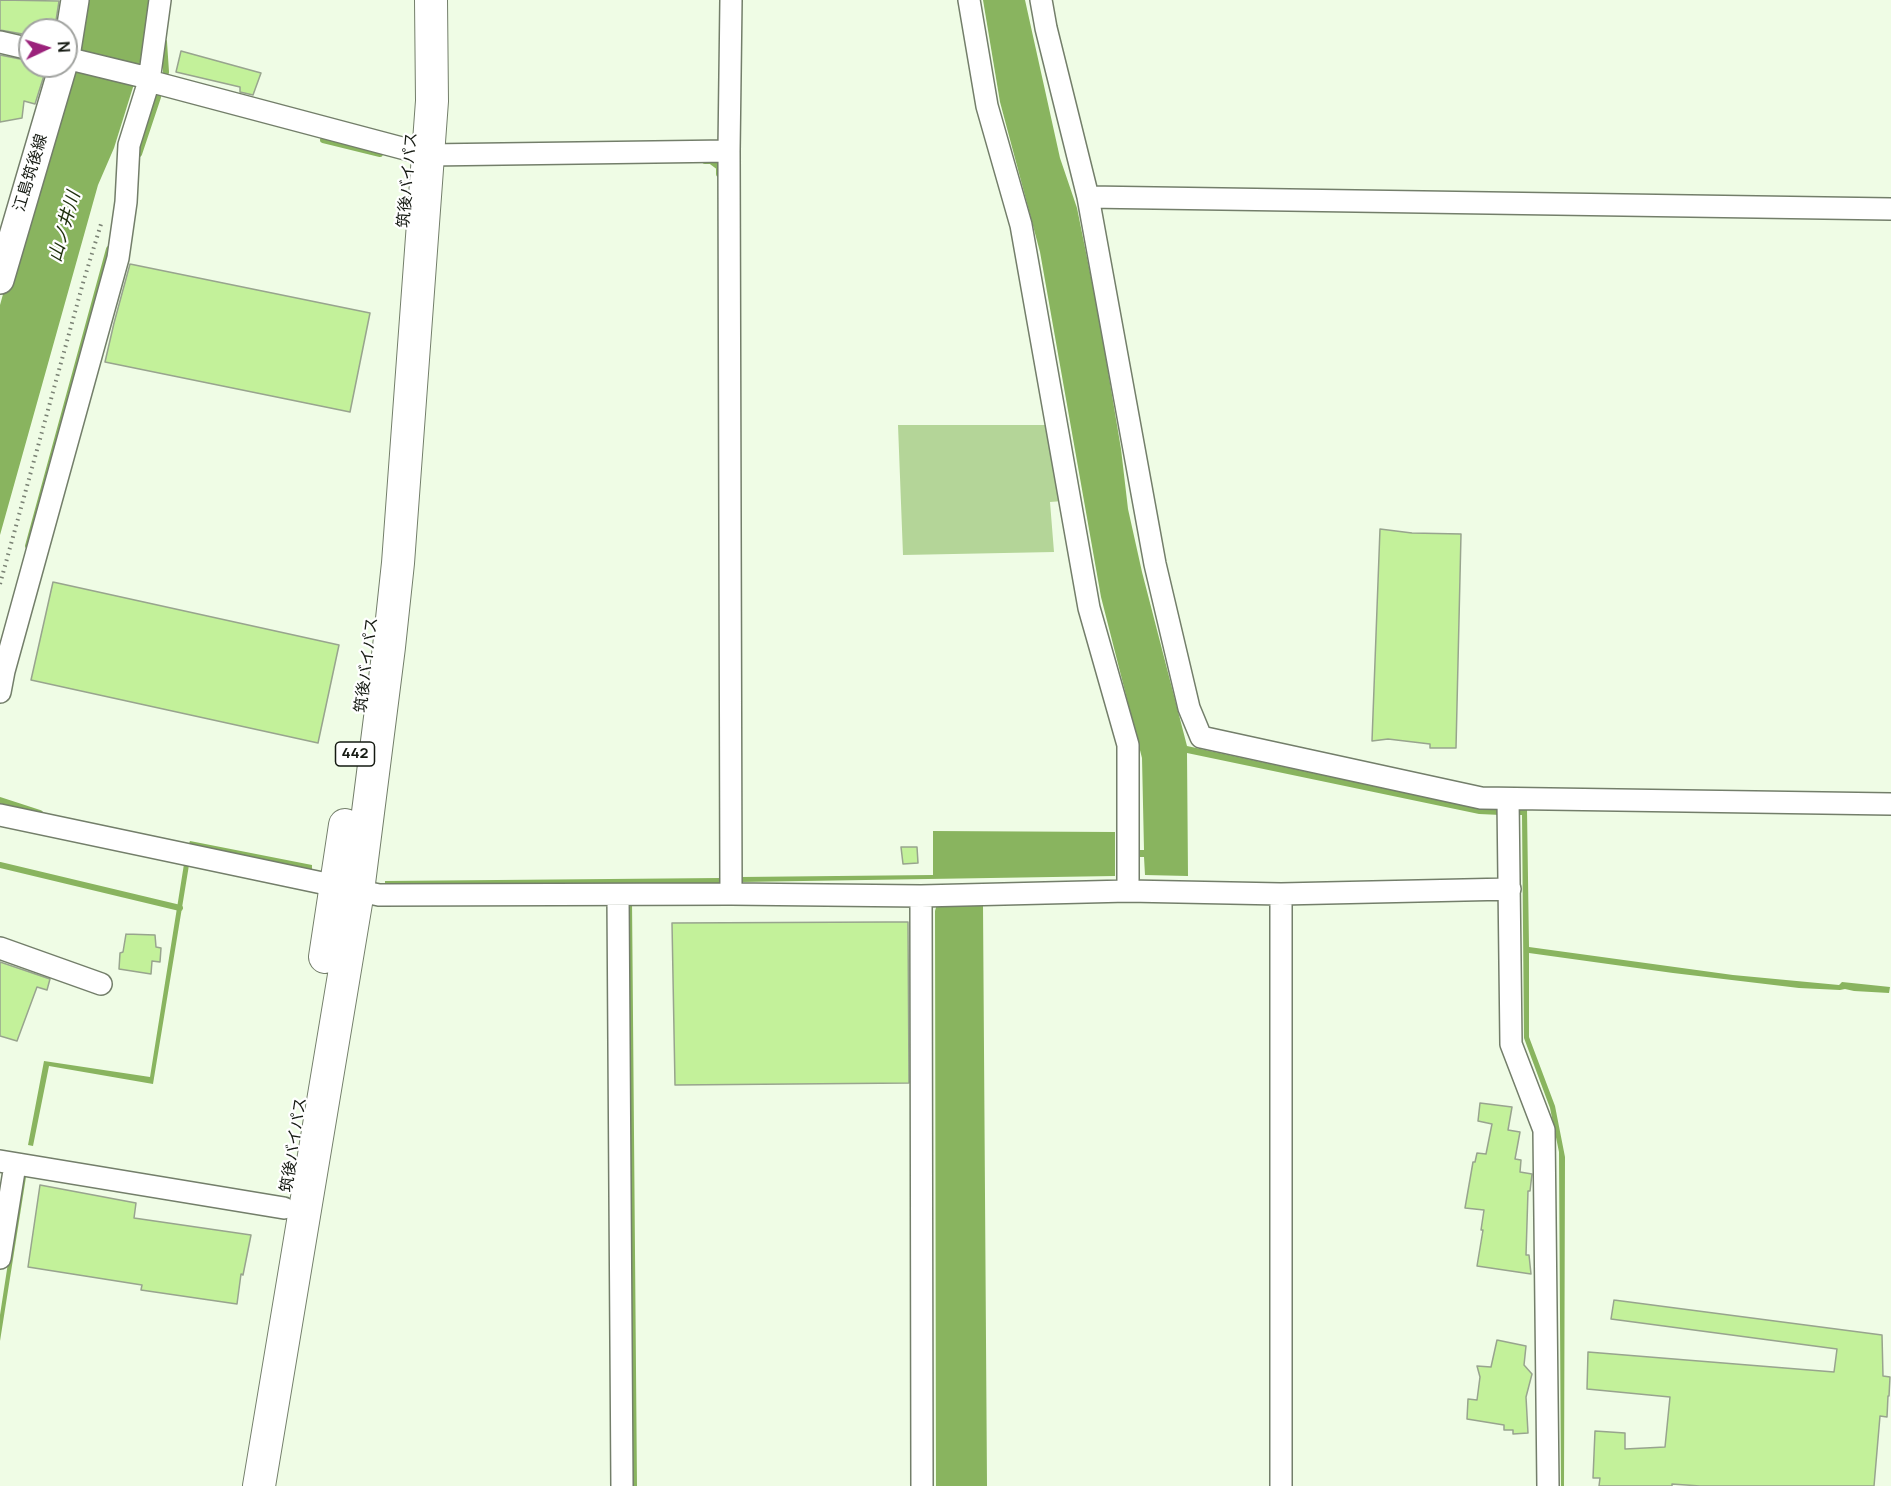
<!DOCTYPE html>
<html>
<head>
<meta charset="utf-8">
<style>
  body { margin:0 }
  #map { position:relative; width:1891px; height:1486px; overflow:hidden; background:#effce5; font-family:Manrope,sans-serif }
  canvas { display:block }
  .north { position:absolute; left:18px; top:18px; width:60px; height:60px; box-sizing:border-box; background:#fff; border:2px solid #a1a3a0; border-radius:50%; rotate:86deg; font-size:16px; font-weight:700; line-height:24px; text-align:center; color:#151a12 }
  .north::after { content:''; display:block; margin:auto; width:21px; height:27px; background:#9b227b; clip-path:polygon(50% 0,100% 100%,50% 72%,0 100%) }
</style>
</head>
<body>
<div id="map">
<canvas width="1891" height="1486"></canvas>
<div class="north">N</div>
</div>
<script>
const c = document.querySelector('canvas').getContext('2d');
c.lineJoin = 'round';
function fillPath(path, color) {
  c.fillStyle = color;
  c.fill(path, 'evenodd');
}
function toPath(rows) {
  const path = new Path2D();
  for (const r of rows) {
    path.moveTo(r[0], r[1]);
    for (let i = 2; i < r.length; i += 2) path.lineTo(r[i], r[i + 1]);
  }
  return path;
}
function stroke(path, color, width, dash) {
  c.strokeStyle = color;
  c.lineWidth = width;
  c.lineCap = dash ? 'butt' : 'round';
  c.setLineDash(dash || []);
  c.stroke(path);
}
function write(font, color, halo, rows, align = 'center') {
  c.font = font + ' Manrope,"Noto Sans JP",sans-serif';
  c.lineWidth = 4.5;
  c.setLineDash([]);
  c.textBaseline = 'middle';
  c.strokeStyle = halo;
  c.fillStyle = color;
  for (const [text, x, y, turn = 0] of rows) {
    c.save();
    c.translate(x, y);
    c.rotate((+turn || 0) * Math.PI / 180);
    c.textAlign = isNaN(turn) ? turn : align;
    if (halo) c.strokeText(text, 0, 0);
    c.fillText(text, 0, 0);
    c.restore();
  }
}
fillPath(toPath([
  [898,425,1048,425,1063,501,1050,502,1054,552,903,555]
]), '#b4d598');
fillPath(toPath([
  [85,0,150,0,139,68,114,148,98,185,0,535,0,305],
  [983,0,1025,0,1060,158,1077,208,1099,317,1121,449,1128,509,1142,572,1187,746,1475,808,1500,809,1501,815,1479,814,1187,753,1188,876,1145,875,1144,857,1140,857,1139,850,1144,850,1142,758,1101,597,1040,252,1000,102],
  [1518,808,1527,809,1529,947,1733,975,1839,985,1842,982,1890,987,1889,993,1854,991,1845,989,1840,990,1799,988,1673,973,1529,953,1529,1037,1555,1106,1565,1157,1564,1486,1561,1486,1559,1152,1550,1108,1524,1038,1522,815,1518,815],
  [933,831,1115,832,1115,876,741,882,741,877,933,875],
  [190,841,312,865,312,870,188,846],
  [184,864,189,865,153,1084,49,1066,33,1146,28,1145,44,1061,150,1077],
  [721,878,722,883,385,887,385,881],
  [937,904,983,905,987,1486,936,1486,935,911],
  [26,1177,0,1341,0,1315,21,1178]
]), '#89b45f');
stroke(toPath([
  [164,42,166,72],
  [323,140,380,154],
  [139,154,158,97],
  [705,161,711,161,719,167,719,174],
  [28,546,109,249],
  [0,800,40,813],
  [0,865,180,908],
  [629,899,634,1486]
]), '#89b45f', 6);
const building = toPath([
  [0,0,59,1,55,27,33,24,28,35,0,30,0,0],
  [181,51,261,73,253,95,240,92,240,87,176,72,181,51],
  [0,55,30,61,30,66,47,66,35,104,24,101,22,118,0,122,0,55],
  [130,264,370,313,350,412,105,362,114,323,130,264],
  [1380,529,1412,533,1461,534,1456,748,1430,748,1430,744,1388,739,1372,741,1380,529],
  [53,582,339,645,318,743,31,680,53,582],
  [901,847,917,847,918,863,903,864,901,847],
  [888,922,908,922,909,1083,675,1085,672,923,888,922],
  [126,934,155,935,156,947,161,948,160,962,152,961,151,974,119,969,120,953,123,952,126,934],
  [0,962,50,979,47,990,37,987,17,1041,0,1036,0,962],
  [1480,1103,1512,1107,1508,1130,1520,1132,1515,1159,1521,1160,1520,1172,1532,1174,1530,1191,1528,1191,1526,1255,1529,1255,1531,1274,1477,1266,1483,1230,1481,1230,1484,1210,1465,1208,1473,1162,1475,1162,1477,1153,1486,1154,1492,1124,1478,1121,1480,1103],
  [40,1185,136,1203,134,1218,251,1235,243,1275,241,1274,237,1304,141,1290,142,1285,28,1267,40,1185],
  [1614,1300,1882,1335,1883,1376,1890,1377,1889,1396,1888,1396,1887,1417,1880,1416,1874,1486,1700,1486,1672,1484,1672,1486,1599,1486,1600,1478,1593,1478,1595,1431,1625,1433,1625,1449,1665,1447,1670,1397,1587,1389,1588,1352,1834,1372,1837,1349,1611,1319,1614,1300],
  [1497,1340,1526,1346,1524,1365,1532,1374,1526,1397,1528,1433,1513,1434,1513,1430,1504,1430,1504,1425,1467,1419,1468,1399,1477,1400,1480,1377,1477,1366,1491,1367,1497,1340]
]);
fillPath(building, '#c3f19a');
stroke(building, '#98a48e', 1.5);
const minor = toPath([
  [731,0,729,151,731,894],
  [969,0,987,106,1021,225,1089,608,1128,745,1128,891],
  [1041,0,1046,28,1088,197,1155,564,1189,708,1201,737,1481,798,1891,804],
  [0,42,30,49],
  [66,58,140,76,149,81,428,155,729,151],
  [1088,197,1891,209],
  [0,692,4,671,118,258,126,202,129,145,149,81,160,0],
  [1508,799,1511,1044,1544,1130,1548,1486],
  [0,815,379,895,731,894,921,896,1128,891,1281,894,1510,889],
  [618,895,622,1486],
  [921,896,922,1486],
  [0,948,101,984],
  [0,1161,284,1208],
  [0,1258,15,1165],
  [1281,1486,1281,894]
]);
const major = toPath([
  [66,56,75,0],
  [0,280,63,66]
]);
const highway = toPath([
  [325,957,345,825],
  [259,1486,358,891,389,647,398,563,432,101,431,0]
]);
stroke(minor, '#737e6a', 24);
stroke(major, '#737e6a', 30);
stroke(highway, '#737e6a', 34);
stroke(toPath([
  [0,584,83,283,101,224]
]), '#798173', 4, [1.5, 4.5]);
stroke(minor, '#fff', 21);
stroke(major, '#fff', 27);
stroke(highway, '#fff', 32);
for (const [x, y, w] of [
  [355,754,39]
]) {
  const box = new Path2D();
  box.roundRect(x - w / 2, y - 12, w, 24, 4.5);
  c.fillStyle = '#fff';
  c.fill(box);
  stroke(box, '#151a12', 1.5);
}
write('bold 15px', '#151a12', null, [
  ["442",355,754]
]);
write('16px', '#151a12', '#fff', [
  ["江島筑後線",31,173,-73],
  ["筑後バイパス",408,180,-85],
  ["筑後バイパス",367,665,-83],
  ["筑後バイパス",294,1145,-81]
]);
write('italic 18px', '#1e2f0c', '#fff', [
  ["山ノ井川",65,227,-74]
]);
</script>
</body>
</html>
